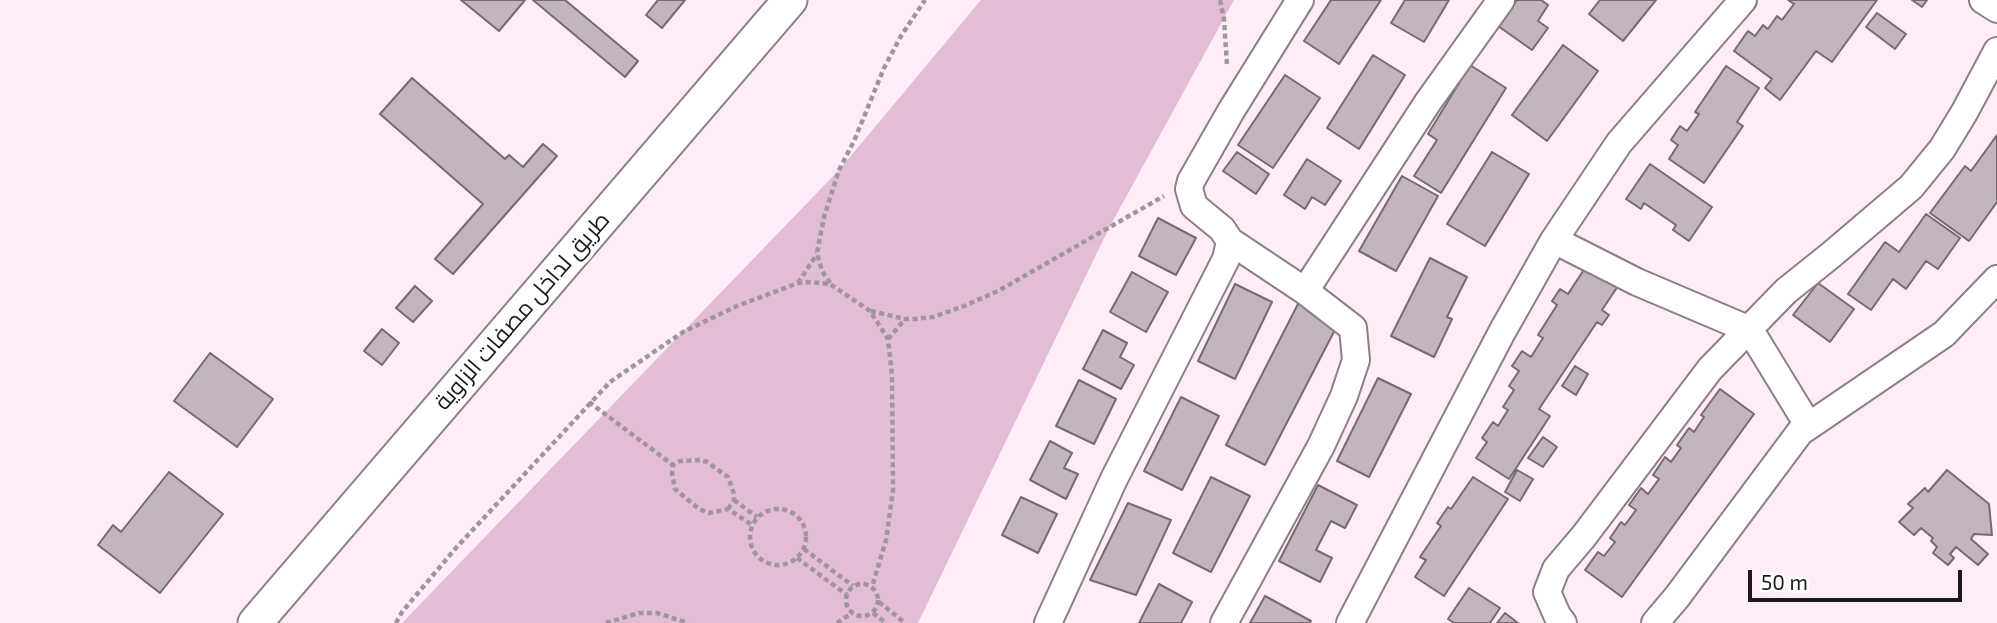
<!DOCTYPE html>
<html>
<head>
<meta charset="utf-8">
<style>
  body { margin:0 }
  #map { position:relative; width:1997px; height:623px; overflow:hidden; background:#feedf8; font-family:"Exo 2",sans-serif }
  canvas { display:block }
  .scale { position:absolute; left:1748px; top:570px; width:214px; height:32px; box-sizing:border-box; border:4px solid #1d171b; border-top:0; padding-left:9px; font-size:21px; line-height:24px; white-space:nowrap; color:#1d171b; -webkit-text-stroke:5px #fff; paint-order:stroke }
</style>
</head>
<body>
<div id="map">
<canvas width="1997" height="623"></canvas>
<div class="scale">50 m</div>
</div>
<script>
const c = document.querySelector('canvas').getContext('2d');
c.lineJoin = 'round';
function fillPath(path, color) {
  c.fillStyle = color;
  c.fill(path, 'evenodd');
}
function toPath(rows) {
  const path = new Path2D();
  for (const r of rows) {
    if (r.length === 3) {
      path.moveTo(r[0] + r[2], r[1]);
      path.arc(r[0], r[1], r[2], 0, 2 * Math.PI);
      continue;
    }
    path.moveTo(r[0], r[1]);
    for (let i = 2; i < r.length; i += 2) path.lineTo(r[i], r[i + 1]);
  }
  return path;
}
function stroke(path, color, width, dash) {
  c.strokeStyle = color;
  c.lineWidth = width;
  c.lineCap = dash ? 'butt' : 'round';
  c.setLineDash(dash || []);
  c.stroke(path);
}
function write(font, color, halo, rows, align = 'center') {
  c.font = font + ' "Exo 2",Cairo,sans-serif';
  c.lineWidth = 7;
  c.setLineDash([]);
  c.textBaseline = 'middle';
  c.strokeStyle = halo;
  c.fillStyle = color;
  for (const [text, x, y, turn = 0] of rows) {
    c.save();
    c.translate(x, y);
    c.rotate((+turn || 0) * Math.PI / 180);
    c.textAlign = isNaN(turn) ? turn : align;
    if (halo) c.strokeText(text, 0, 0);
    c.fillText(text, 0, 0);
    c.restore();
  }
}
fillPath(toPath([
  [981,0,1234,0,1109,228,918,623,402,623,839,170]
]), '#e3bcd5');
const building = toPath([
  [461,0,525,0,499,31,461,0],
  [533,0,565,0,638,61,625,77,533,0],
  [658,0,685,0,662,28,646,15,658,0],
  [1331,0,1381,0,1339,64,1304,41,1331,0],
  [1405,0,1449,0,1424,42,1391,23,1405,0],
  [1517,0,1541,0,1548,5,1538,21,1548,28,1532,50,1498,26,1517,0],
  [1600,0,1656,0,1623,41,1589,14,1600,0],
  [1788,0,1877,0,1832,62,1816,51,1780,100,1765,88,1772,79,1734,51,1748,31,1755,36,1763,25,1768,29,1777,16,1782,20,1794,4,1788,0],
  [1912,0,1927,0,1922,7,1912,0],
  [1877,13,1906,34,1895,49,1866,27,1877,13],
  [1563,45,1598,71,1547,141,1512,115,1563,45],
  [1373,55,1405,75,1359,149,1327,128,1373,55],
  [1470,65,1506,88,1441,193,1414,176,1437,140,1428,134,1470,65],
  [1726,66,1759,88,1737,122,1743,126,1704,183,1669,159,1678,145,1671,140,1680,126,1687,131,1699,114,1695,112,1726,66],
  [1285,75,1320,98,1273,168,1238,145,1285,75],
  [412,78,505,159,509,155,523,167,543,144,557,156,453,274,435,259,483,204,380,114,412,78],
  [1997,135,1997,202,1969,241,1930,213,1965,166,1971,171,1997,135],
  [1237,152,1269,174,1256,194,1223,171,1237,152],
  [1492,152,1529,174,1485,246,1447,224,1492,152],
  [1307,159,1341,181,1325,205,1312,197,1305,209,1284,195,1307,159],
  [1650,164,1712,207,1689,241,1673,230,1676,225,1644,203,1641,209,1626,199,1650,164],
  [1402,176,1438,196,1396,271,1359,251,1402,176],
  [1926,214,1960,238,1938,269,1926,261,1906,289,1893,279,1871,310,1848,294,1885,242,1899,252,1926,214],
  [1158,218,1196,238,1176,275,1139,256,1158,218],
  [1430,258,1467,277,1447,317,1452,319,1434,357,1391,336,1430,258],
  [1587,265,1618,286,1602,310,1609,315,1602,325,1597,322,1539,409,1550,416,1509,479,1476,458,1487,442,1482,438,1493,422,1498,426,1508,410,1503,407,1514,390,1509,386,1519,371,1512,366,1522,351,1531,357,1543,338,1538,335,1557,305,1552,301,1560,289,1568,294,1587,265],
  [1132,272,1168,292,1146,332,1110,312,1132,272],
  [1818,283,1854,309,1830,342,1793,315,1818,283],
  [1235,284,1272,302,1235,379,1198,361,1235,284],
  [415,286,432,301,413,322,396,308,415,286],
  [1300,300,1340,320,1265,465,1226,445,1300,300],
  [382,329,399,343,382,365,364,351,382,329],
  [1103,330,1127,343,1120,357,1134,365,1121,389,1083,369,1103,330],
  [210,353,273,399,237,447,174,401,210,353],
  [1575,366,1588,374,1576,395,1562,386,1575,366],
  [1378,378,1411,394,1369,477,1337,461,1378,378],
  [1079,380,1116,399,1094,444,1056,426,1079,380],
  [1720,389,1754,414,1622,597,1585,570,1598,552,1604,556,1615,542,1610,538,1621,522,1625,525,1636,510,1629,505,1641,488,1648,494,1659,479,1653,475,1665,457,1671,462,1681,448,1677,445,1689,428,1694,432,1704,417,1701,415,1720,389],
  [1181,397,1219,416,1182,490,1144,471,1181,397],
  [1543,437,1557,447,1543,467,1528,458,1543,437],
  [1050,441,1072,453,1064,468,1078,474,1066,499,1030,480,1050,441],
  [1517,470,1533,479,1520,501,1505,492,1517,470],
  [1947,470,1989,504,1992,535,1974,534,1971,539,1988,554,1978,565,1956,547,1950,554,1954,558,1948,565,1933,553,1937,547,1931,541,1933,538,1921,528,1914,535,1899,522,1913,508,1908,504,1925,488,1928,492,1947,470],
  [169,472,223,514,160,593,98,545,113,525,121,532,169,472],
  [1211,477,1250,496,1211,572,1173,553,1211,477],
  [1473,477,1508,499,1444,596,1415,577,1426,560,1420,557,1441,526,1437,523,1448,507,1451,509,1473,477],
  [1318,485,1357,505,1345,528,1331,521,1316,550,1332,558,1320,582,1279,561,1318,485],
  [1021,497,1057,514,1038,553,1002,535,1021,497],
  [1128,503,1171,520,1136,595,1090,580,1128,503],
  [1159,584,1192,602,1181,623,1139,623,1159,584],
  [1469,588,1500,608,1490,623,1454,623,1448,619,1469,588],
  [1265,596,1311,621,1309,623,1250,623,1265,596],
  [1505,613,1518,623,1497,623,1505,613]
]);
fillPath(building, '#c4b4be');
stroke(building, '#786972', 2);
const minor = toPath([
  [1983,0,1997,9],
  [1554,240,1637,282,1750,330,1808,425],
  [1305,291,1428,102,1501,0],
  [1048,623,1114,479,1226,259,1230,241,1222,229,1194,206,1189,189,1191,181,1231,111,1300,0],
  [1224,623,1321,446,1344,396,1356,360,1353,328,1305,291,1230,241],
  [1350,623,1502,332,1554,240,1619,143,1743,0],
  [1563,623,1557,615,1547,592,1556,569,1584,536,1710,369,1786,291,1831,255,1911,187,1942,149,1964,113,1997,51],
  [1655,623,1677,597,1800,432,1944,334,1997,279]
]);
const tertiary = toPath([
  [255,623,790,0]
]);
stroke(minor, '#8d7e87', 30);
stroke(tertiary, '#8d7e87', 37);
stroke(toPath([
  [1220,0,1224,19,1227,65],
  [798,283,817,254],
  [830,283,822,271,817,253,824,217,839,170,854,141,884,68,901,36,925,0],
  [871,311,905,319,915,319,933,317,964,306,998,291,1164,196],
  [888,339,905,319],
  [589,402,673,465],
  [734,500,757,517],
  [778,537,28],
  [728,509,734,500,734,494,728,477,707,462,700,460,680,461,673,465,672,473,675,489,699,509,709,513,728,509,752,525],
  [804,549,853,586],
  [797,558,847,595],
  [862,600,16],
  [879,602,905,623],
  [873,613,886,623],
  [396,623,402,612,455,549,610,382,683,332,737,306,798,283,809,282,830,284,870,311,888,339,892,375,893,490,886,540,872,587],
  [606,623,639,613,657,613,688,623],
  [837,623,852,613]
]), '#a1959d', 4.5, [5, 3.5]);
stroke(minor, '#fff', 26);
stroke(tertiary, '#fff', 33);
write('23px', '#1d171b', '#fff', [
  ["طريق لداخل مصفات الزاوية",522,311,-49]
]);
</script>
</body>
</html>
